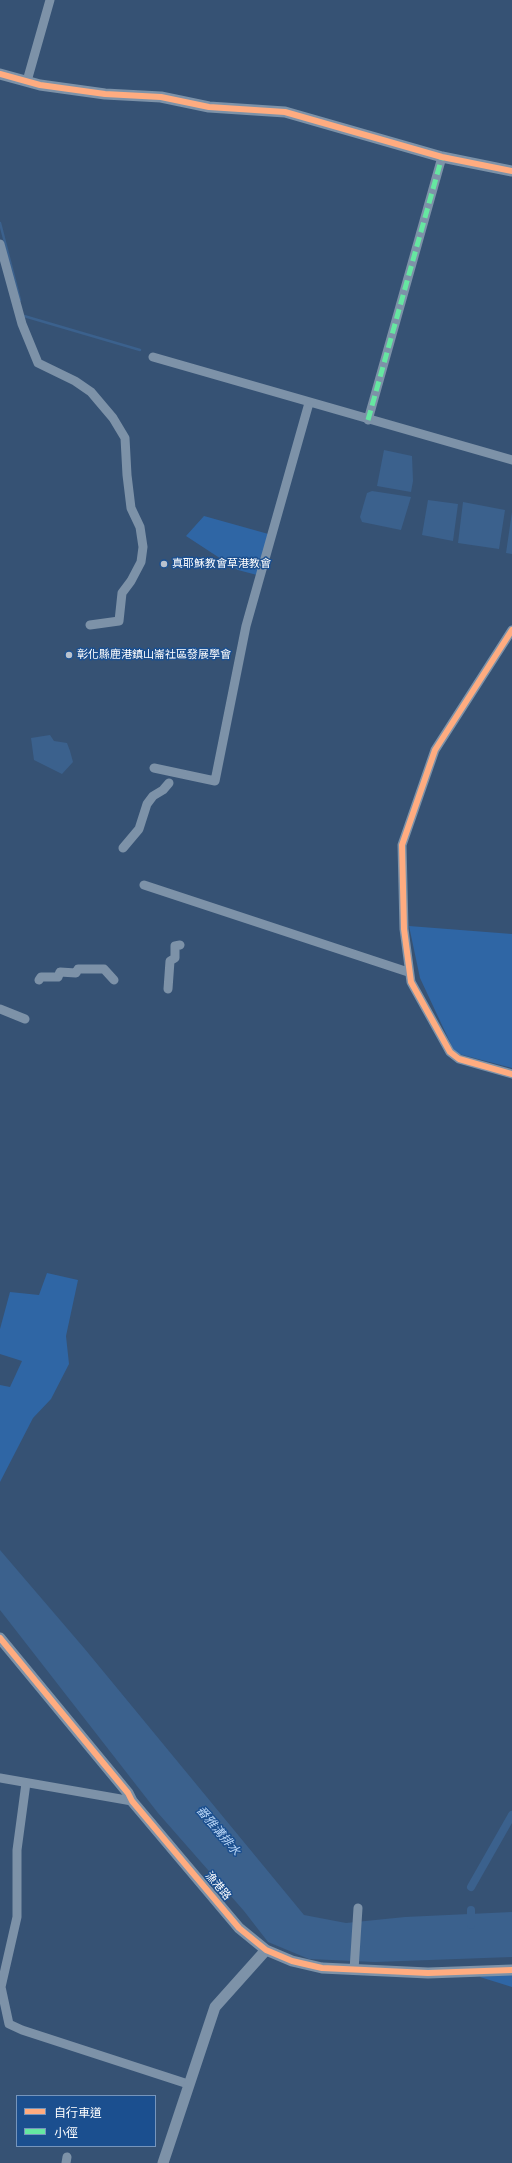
<!DOCTYPE html>
<html>
<head>
<meta charset="utf-8">
<style>
  body { margin:0 }
  #map { position:relative; width:512px; height:2163px; overflow:hidden; background:#365274; font-family:Rubik,"Noto Sans TC",sans-serif }
  canvas { display:block }
  .legend { position:absolute; left:16px; top:2095px; width:140px; height:52px; box-sizing:border-box; background:#1b4f8f; border:1px solid #7695bc; margin:0; padding:5px 7px; list-style:none; font-size:12px; color:#fff }
  .legend li { display:flex; align-items:center; gap:8px; height:20px }
  .legend b { width:20px; border:1px solid #7695bc }
</style>
</head>
<body>
<div id="map">
<canvas width="512" height="2163"></canvas>
<ul class="legend">
<li><b style="height:5px;background:#ffac80"></b>自行車道</li>
<li><b style="height:5px;background:#66e7a1"></b>小徑</li>
</ul>
</div>
<script>
const c = document.querySelector('canvas').getContext('2d');
c.lineJoin = 'round';
function fillPath(path, color) {
  c.fillStyle = color;
  c.fill(path, 'evenodd');
}
function toPath(rows) {
  const path = new Path2D();
  for (const r of rows) {
    path.moveTo(r[0], r[1]);
    for (let i = 2; i < r.length; i += 2) path.lineTo(r[i], r[i + 1]);
  }
  return path;
}
function stroke(path, color, width, dash) {
  c.strokeStyle = color;
  c.lineWidth = width;
  c.lineCap = dash ? 'butt' : 'round';
  c.setLineDash(dash || []);
  c.stroke(path);
}
function write(font, color, halo, rows, align = 'center') {
  c.font = font + ' Rubik,"Noto Sans TC",sans-serif';
  c.lineWidth = 3;
  c.setLineDash([]);
  c.textBaseline = 'middle';
  c.strokeStyle = halo;
  c.fillStyle = color;
  for (const [text, x, y, turn = 0] of rows) {
    c.save();
    c.translate(x, y);
    c.rotate((+turn || 0) * Math.PI / 180);
    c.textAlign = isNaN(turn) ? turn : align;
    if (halo) c.strokeText(text, 0, 0);
    c.fillText(text, 0, 0);
    c.restore();
  }
}
fillPath(toPath([
  [204,516,272,535,257,575,238,570,186,536],
  [409,926,512,934,512,1068,455,1053,420,978],
  [47,1273,78,1280,66,1336,69,1364,51,1399,33,1418,0,1482,0,1385,10,1387,22,1361,0,1354,0,1329,10,1292,39,1295],
  [482,1973,512,1973,512,1987,480,1977]
]), '#2f66a5');
fillPath(toPath([
  [384,450,412,456,413,481,411,492,377,486],
  [372,491,411,497,401,530,362,522,360,517,367,493],
  [428,500,458,504,453,541,422,535],
  [463,502,505,510,499,549,458,543],
  [512,512,512,554,506,553],
  [50,735,54,741,67,743,70,751,73,762,62,774,34,760,31,738],
  [0,1550,84,1648,304,1915,346,1923,405,1917,512,1912,512,1957,375,1962,309,1959,268,1942,244,1911,158,1813,0,1610]
]), '#3b618d');
stroke(toPath([
  [0,223,20,300],
  [24,316,140,350]
]), '#3b618d', 2.5);
stroke(toPath([
  [471,1887,512,1815],
  [471,1910,471,1925]
]), '#3b618d', 8);
stroke(toPath([
  [27,81,50,0],
  [0,244,22,324,38,363,75,381,91,392,113,418,125,438,127,475,131,508,140,527,143,547,141,562,131,581,122,593,119,621,90,625],
  [153,357,512,460],
  [368,420,442,157],
  [512,630,435,750,402,845,404,929,411,982,450,1052,459,1059,512,1074],
  [154,768,215,781,246,626,309,403],
  [123,848,139,829,147,804,153,796,163,790,169,783],
  [144,885,408,972],
  [39,980,41,977,58,977,60,972,76,973,78,969,104,969,114,980],
  [168,989,170,961,175,958,175,946,180,945],
  [0,1009,25,1019],
  [0,1778,132,1801],
  [26,1783,17,1850,17,1917,1,1987,9,2024,22,2030,188,2084],
  [354,1970,358,1908],
  [66,2163,67,2157]
]), '#7d92a8', 9);
stroke(toPath([
  [0,74,40,85,105,94,161,97,209,107,285,112,442,157,512,171],
  [0,1638,128,1793,132,1801,239,1928,266,1950,292,1961,322,1968,428,1973,512,1970],
  [163,2163,215,2007,266,1950]
]), '#7d92a8', 11);
stroke(toPath([
  [368,420,442,157]
]), '#66e7a1', 5, [10, 5]);
stroke(toPath([
  [0,74,40,85,105,94,161,97,209,107,285,112,442,157,512,171],
  [512,630,435,750,402,845,404,929,411,982,450,1052,459,1059,512,1074],
  [0,1638,128,1793,132,1801,239,1928,266,1950,292,1961,322,1968,428,1973,512,1970]
]), '#ffac80', 6);
for (const [x, y, r, color] of [
  [164,564,4,"#b9c2ce"],
  [69,655,4,"#b9c2ce"]
]) {
  const dot = new Path2D();
  dot.arc(x, y, r, 0, 2 * Math.PI);
  c.fillStyle = color;
  c.fill(dot);
  stroke(dot, '#1b4f8f', 1.5);
}
write('11px', '#fff', '#1b4f8f', [
  ["真耶穌教會草港教會",172,564],
  ["彰化縣鹿港鎮山崙社區發展學會",77,655]
], 'left');
write('11px', '#fff', '#1b4f8f', [
  ["漁港路",218,1886,50]
]);
write('italic 12px', '#b5d3f5', '#1b4f8f', [
  ["番雅溝排水",218,1831,50]
]);
</script>
</body>
</html>
